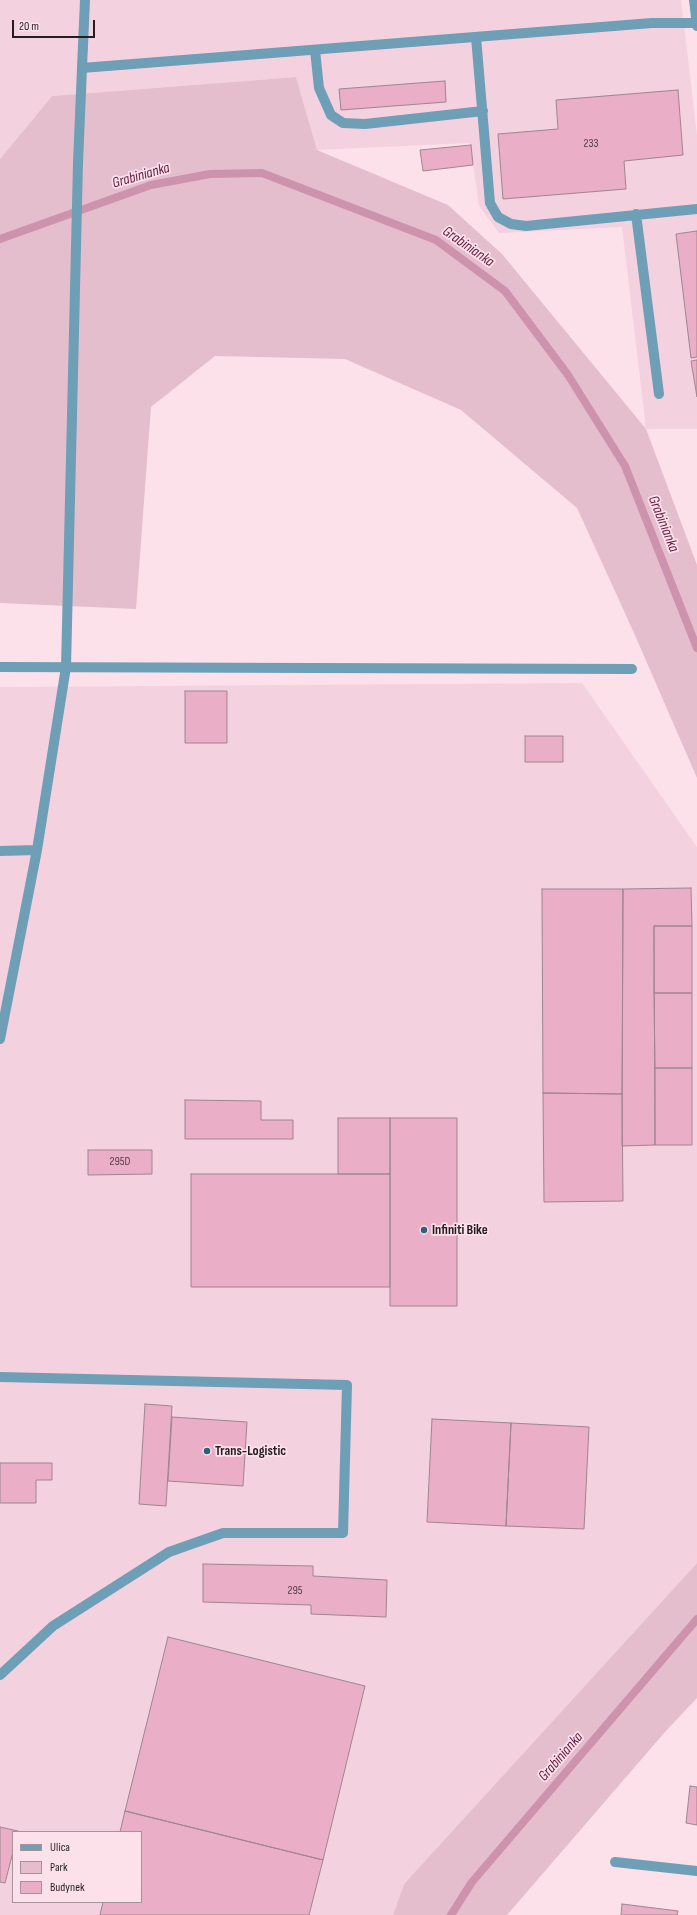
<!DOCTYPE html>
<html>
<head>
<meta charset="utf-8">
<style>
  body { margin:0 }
  #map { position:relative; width:697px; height:1915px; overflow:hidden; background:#fce1eb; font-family:"Sofia Sans Condensed",sans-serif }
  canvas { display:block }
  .legend { position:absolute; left:12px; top:1831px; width:130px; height:72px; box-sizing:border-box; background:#fce1eb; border:1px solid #a6929a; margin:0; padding:5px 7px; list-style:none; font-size:12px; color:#251c20 }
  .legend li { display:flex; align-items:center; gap:8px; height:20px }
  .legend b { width:20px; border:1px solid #a6929a }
  .scale { position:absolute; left:12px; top:20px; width:83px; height:18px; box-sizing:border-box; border:2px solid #251c20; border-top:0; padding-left:5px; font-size:12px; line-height:14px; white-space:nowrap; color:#251c20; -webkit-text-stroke:3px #fce1eb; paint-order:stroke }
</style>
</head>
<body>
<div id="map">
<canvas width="697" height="1915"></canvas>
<ul class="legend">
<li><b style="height:5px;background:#6e9fb6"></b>Ulica</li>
<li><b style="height:11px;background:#e5bece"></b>Park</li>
<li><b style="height:11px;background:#ebaec7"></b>Budynek</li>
</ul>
<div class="scale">20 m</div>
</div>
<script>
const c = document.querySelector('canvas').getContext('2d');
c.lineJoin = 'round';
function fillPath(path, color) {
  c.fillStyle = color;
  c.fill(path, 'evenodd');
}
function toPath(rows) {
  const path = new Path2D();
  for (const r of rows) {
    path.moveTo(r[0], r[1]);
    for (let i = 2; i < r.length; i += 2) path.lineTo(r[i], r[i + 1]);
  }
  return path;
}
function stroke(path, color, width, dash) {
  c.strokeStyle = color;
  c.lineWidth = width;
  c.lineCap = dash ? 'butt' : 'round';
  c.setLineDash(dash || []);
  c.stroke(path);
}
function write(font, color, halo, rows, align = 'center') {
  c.font = font + ' "Sofia Sans Condensed",sans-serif';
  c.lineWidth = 3.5;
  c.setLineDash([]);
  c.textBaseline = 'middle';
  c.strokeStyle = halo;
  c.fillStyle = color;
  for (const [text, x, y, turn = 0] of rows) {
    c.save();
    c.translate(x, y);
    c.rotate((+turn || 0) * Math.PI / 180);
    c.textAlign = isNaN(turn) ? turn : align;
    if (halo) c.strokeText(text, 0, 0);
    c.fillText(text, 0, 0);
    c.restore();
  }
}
fillPath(toPath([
  [0,0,681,0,697,135,697,429,646,429,622,227,499,233,479,206,470,143,317,150,296,77,52,96,0,159],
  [582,683,697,847,697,1563,404,1884,393,1915,0,1915,0,687],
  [13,1832,141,1832,141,1902,13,1902]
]), '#f4d1df');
fillPath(toPath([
  [296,77,317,150,448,205,502,254,646,429,697,565,697,778,634,633,577,508,461,410,345,359,215,356,151,407,136,609,0,603,0,159,52,96],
  [697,1563,697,1698,665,1732,507,1915,393,1915,404,1884]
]), '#e5bece');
stroke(toPath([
  [0,239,151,185,210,174,262,173,436,240,505,291,568,375,625,466,697,648],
  [451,1915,472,1882,697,1619]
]), '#ce93ac', 8);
const building = toPath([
  [445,81,446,102,341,110,339,89,445,81],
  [678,90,683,155,624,161,626,189,503,199,498,134,558,129,556,100,678,90],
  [471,145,473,165,423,171,420,150,471,145],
  [697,231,697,357,691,358,676,234,697,231],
  [697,360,697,397,691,361,697,360],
  [185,691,227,691,227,743,185,743,185,691],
  [525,736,563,736,563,762,525,762,525,736],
  [691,888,692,926,654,926,655,1145,622,1146,623,889,691,888],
  [542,889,623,889,622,1094,543,1093,542,889],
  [654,926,692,926,692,993,654,993,654,926],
  [654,993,692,993,692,1068,655,1068,654,993],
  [655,1068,692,1068,692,1145,655,1145,655,1068],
  [543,1093,622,1094,623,1201,544,1202,543,1093],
  [185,1100,261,1101,261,1120,293,1120,293,1139,185,1139,185,1100],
  [338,1118,390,1118,390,1174,338,1174,338,1118],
  [390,1118,457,1118,457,1306,390,1306,390,1118],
  [88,1150,152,1150,152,1174,88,1175,88,1150],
  [191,1174,390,1174,390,1287,191,1287,191,1174],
  [145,1404,172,1406,166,1506,139,1504,145,1404],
  [172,1417,247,1422,243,1486,168,1481,172,1417],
  [432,1419,511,1423,506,1526,427,1522,432,1419],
  [511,1423,589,1427,584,1529,506,1526,511,1423],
  [0,1463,52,1463,52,1480,36,1480,36,1503,0,1503,0,1463],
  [203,1564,313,1566,313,1576,387,1580,386,1617,311,1614,311,1605,203,1602,203,1564],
  [168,1637,365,1686,323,1860,125,1811,168,1637],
  [690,1786,697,1787,697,1825,686,1823,690,1786],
  [125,1811,323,1860,309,1915,100,1915,103,1902,141,1902,141,1832,120,1832,125,1811],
  [0,1827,18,1831,13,1832,13,1852,5,1883,0,1882,0,1827],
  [622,1904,678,1911,677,1915,621,1915,622,1904]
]);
fillPath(building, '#ebaec7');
stroke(building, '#9e868f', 1);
stroke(toPath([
  [476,37,490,203,498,217,511,224,526,226,697,209],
  [315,50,319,88,331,115,343,123,365,124,483,111],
  [636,214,659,394],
  [0,851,37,850],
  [0,1039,37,850,66,667],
  [0,1377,347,1385,343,1533,223,1533,169,1552,53,1626,0,1675]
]), '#6e9fb6', 10);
stroke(toPath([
  [694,0,697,26],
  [82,68,85,0],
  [0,667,632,669],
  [66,667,78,163,82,68,652,23,697,23],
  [615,1862,697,1871]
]), '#6e9fb6', 10);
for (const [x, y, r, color] of [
  [424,1230,4,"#28627b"],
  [207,1451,4,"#28627b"]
]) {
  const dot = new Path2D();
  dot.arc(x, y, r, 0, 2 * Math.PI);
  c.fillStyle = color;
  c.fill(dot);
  stroke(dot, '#fce1eb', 1.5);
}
write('12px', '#56404a', null, [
  ["233",591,144],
  ["295D",120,1162],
  ["295",295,1591]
]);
write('bold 14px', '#251c20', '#fce1eb', [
  ["Infiniti Bike",432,1230],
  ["Trans-Logistic",215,1451]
], 'left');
write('italic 15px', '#601a3f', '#fce1eb', [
  ["Grabinianka",141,176,-16],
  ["Grabinianka",468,247,35],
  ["Grabinianka",663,524,68],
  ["Grabinianka",561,1757,-49]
]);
</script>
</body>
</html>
